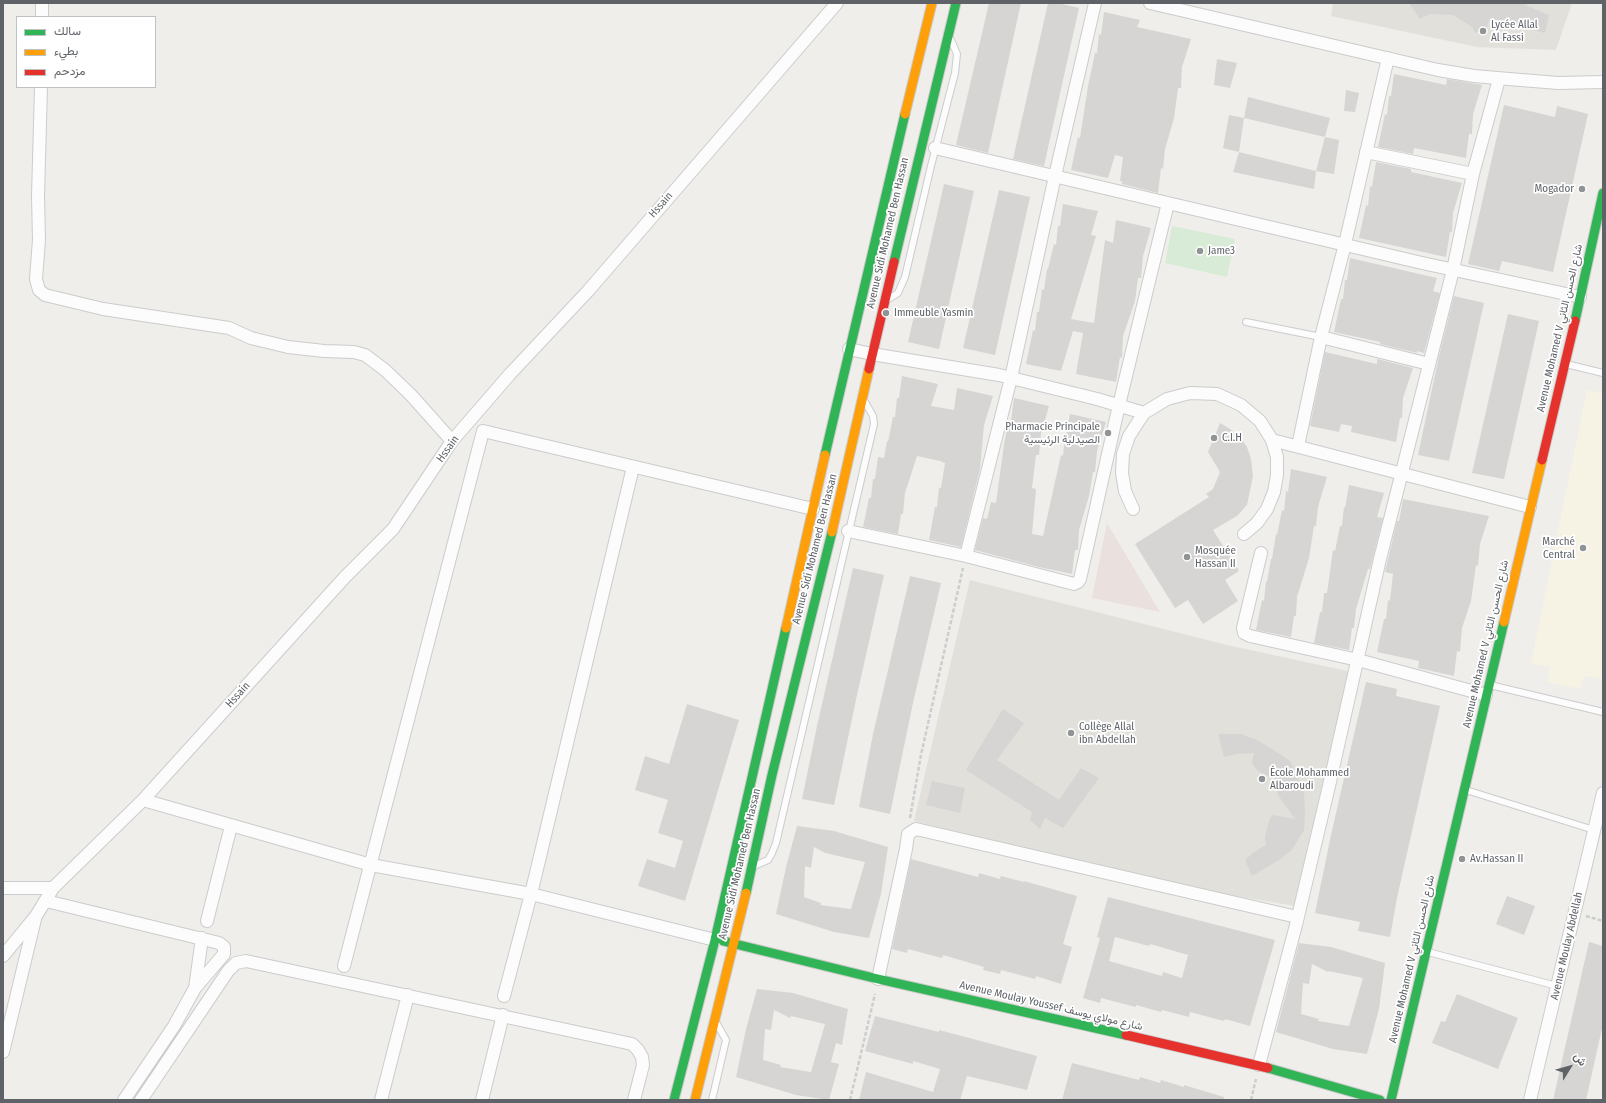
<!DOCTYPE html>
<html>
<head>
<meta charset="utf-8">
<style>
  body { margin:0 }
  #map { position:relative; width:1606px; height:1103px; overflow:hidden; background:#efeeea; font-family:"Fira Sans Condensed",Vazirmatn,sans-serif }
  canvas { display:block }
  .frame { position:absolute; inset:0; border:4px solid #5f6368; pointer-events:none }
  .legend { position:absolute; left:16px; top:16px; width:140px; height:72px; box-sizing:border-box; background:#fff; border:1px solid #bfc1c3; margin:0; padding:5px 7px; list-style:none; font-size:12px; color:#5f6368 }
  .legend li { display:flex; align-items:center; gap:8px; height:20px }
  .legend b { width:20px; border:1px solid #bfc1c3 }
  .north { position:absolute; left:1550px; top:1047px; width:40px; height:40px; -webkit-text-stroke:3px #fff; paint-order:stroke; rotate:53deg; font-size:11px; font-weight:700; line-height:16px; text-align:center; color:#5f6368 }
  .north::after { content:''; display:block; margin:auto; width:14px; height:18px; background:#5f6368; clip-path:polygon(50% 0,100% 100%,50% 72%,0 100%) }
</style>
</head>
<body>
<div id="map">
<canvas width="1606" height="1103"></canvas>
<div class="frame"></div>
<ul class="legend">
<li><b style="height:5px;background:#30b455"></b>سالك</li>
<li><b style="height:5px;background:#ff9f0a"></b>بطيء</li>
<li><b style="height:5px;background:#e5322d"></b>مزدحم</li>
</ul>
<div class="north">ش</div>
</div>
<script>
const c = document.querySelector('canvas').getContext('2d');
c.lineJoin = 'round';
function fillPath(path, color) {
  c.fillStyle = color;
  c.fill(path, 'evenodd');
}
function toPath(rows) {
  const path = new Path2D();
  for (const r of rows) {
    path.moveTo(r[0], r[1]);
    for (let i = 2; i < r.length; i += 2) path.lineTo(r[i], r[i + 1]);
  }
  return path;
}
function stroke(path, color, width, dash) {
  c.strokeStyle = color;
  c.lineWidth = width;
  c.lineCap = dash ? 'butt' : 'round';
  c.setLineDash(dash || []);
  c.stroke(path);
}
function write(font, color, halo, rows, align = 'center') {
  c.font = font + ' "Fira Sans Condensed",Vazirmatn,sans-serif';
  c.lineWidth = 3.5;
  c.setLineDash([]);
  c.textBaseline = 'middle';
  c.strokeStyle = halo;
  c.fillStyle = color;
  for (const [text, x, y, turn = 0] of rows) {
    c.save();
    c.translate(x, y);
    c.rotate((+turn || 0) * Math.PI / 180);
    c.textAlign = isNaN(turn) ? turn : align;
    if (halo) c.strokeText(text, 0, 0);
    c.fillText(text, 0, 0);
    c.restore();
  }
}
fillPath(toPath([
  [1587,390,1603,393,1603,679,1584,676,1580,689,1548,682,1550,667,1531,663]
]), '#f7f3e4');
fillPath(toPath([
  [1333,3,1572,3,1556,50,1477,47,1331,16],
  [970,580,1227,645,1352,672,1295,906,1176,886,914,821]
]), '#e2e0da');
fillPath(toPath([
  [1107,523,1160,612,1092,598]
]), '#eae0de');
fillPath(toPath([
  [1172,226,1235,239,1227,277,1165,263]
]), '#d8ebd6');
fillPath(toPath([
  [989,3,1021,3,988,153,956,145],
  [1048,3,1058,3,1079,8,1044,166,1013,159],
  [1409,3,1521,3,1549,15,1545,33,1489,20,1487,27,1475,33,1472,27,1453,15,1430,14,1420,19],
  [1104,12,1140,20,1137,27,1191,39,1182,67,1181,88,1178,88,1174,118,1165,149,1163,169,1161,168,1158,193,1122,184,1122,181,1120,181,1123,157,1115,155,1108,178,1071,170,1078,137,1080,138,1088,86,1095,53,1097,53,1099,34,1101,35],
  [1217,59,1237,63,1230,88,1214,85],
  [1394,74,1446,85,1447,79,1482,85,1473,114,1472,134,1469,134,1466,158,1414,148,1413,154,1378,147,1385,114,1387,115,1389,96,1391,96],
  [1346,90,1359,93,1355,112,1344,111],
  [1248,97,1330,118,1325,137,1244,118],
  [1504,105,1555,117,1557,106,1588,114,1553,272,1502,261,1499,271,1468,264],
  [1229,115,1244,118,1239,152,1223,148],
  [1325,137,1339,140,1334,174,1316,171],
  [1239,152,1316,171,1314,189,1233,172],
  [1376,162,1411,169,1411,172,1462,183,1453,213,1452,232,1450,232,1446,257,1359,238,1366,205,1368,206,1370,186,1372,187],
  [944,184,974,191,939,349,908,342],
  [999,190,1030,197,995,355,963,348],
  [1063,204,1098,211,1091,235,1096,236,1071,319,1094,323,1105,240,1113,243,1116,220,1151,228,1143,256,1141,278,1138,278,1135,301,1123,336,1122,358,1120,357,1116,382,1076,374,1083,333,1073,331,1061,371,1026,364,1033,330,1035,331,1037,312,1039,312,1042,289,1044,290,1047,269,1048,269,1054,244,1056,245,1058,226,1060,226],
  [1350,258,1437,278,1433,291,1440,293,1424,353,1417,351,1417,353,1380,344,1380,342,1334,332,1341,299,1343,299,1345,280,1347,280],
  [1454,296,1484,303,1449,461,1418,455,1439,356],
  [1508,314,1539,321,1504,479,1472,473],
  [1325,352,1377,364,1377,359,1413,368,1403,398,1402,418,1400,418,1396,442,1351,432,1352,426,1341,424,1339,432,1310,426],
  [902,376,938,384,931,406,954,410,957,388,993,396,984,425,980,469,961,547,929,540,935,507,937,507,939,488,941,488,945,463,940,461,917,456,905,493,903,514,901,514,898,534,863,527,869,498,871,498,873,479,875,479,878,457,884,458,887,441,888,442,893,417,895,417,897,398,899,398],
  [1014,398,1049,406,1041,434,1039,455,1036,455,1032,488,1036,489,1032,534,1043,536,1061,455,1063,456,1065,437,1066,437,1070,414,1106,422,1097,451,1095,472,1093,472,1089,496,1079,530,1078,550,1075,550,1072,574,1039,567,975,550,983,518,987,519,991,502,996,503,1004,444,1009,420,1011,421],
  [1220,423,1230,429,1241,438,1247,447,1251,459,1253,476,1247,505,1237,516,1213,530,1239,571,1225,580,1238,601,1203,624,1188,600,1175,608,1135,544,1209,497,1206,494,1213,489,1220,472,1208,452],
  [1291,469,1327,477,1318,507,1316,526,1314,526,1309,558,1297,597,1296,616,1294,616,1291,637,1256,630,1262,600,1264,601,1266,581,1267,582,1271,559,1272,559,1276,534,1277,535,1282,510,1284,511,1286,491,1288,492],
  [1349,485,1384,493,1377,517,1383,518,1370,569,1368,569,1356,609,1354,628,1352,628,1349,650,1314,643,1320,612,1322,612,1324,593,1327,593,1333,550,1335,551,1340,526,1342,526,1344,507,1345,508],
  [1403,499,1489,516,1480,544,1478,566,1476,565,1471,601,1462,628,1460,652,1457,651,1454,676,1418,668,1419,661,1377,652,1384,619,1386,619,1388,600,1390,601,1393,574,1385,572,1397,521,1399,521],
  [853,568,884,575,857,695,834,805,802,799,817,726],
  [910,576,941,583,913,703,890,814,859,807,873,734],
  [1366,682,1397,689,1396,696,1440,706,1397,898,1390,937,1358,931,1360,922,1315,913,1331,835],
  [687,704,739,720,685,901,638,886,647,859,675,868,683,841,658,833,668,800,635,790,645,756,669,764],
  [1003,709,1024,723,997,760,1059,800,1081,768,1099,778,1063,828,1045,818,1040,829,1030,820,1032,812,966,770],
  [1218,734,1241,734,1257,740,1283,756,1291,762,1304,792,1305,813,1304,830,1292,850,1279,860,1252,876,1245,860,1257,850,1266,845,1265,837,1270,818,1273,815,1295,819,1280,798,1277,793,1278,788,1275,779,1260,772,1256,769,1252,763,1254,753,1237,754,1224,757],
  [932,781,965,788,960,813,926,805],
  [797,826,834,831,888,847,881,894,869,938,834,932,776,914,786,867],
  [814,847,825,853,865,862,851,909,820,905,821,903,804,897,805,866,811,868],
  [911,859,978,877,979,873,1000,879,1001,876,1024,882,1024,881,1077,896,1063,944,1072,947,1061,984,1036,976,1035,979,1001,970,1000,974,983,970,984,967,943,955,942,958,908,949,907,953,892,949],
  [1507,896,1535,906,1524,935,1496,924],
  [1108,897,1275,940,1250,1026,1225,1019,1224,1021,1190,1012,1189,1017,1162,1010,1161,1012,1136,1005,1136,1007,1101,998,1100,1003,1083,998,1100,938,1097,937],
  [1115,937,1149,946,1150,944,1188,955,1182,978,1163,972,1162,976,1109,961],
  [1589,942,1603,946,1603,1024,1586,1100,1553,1100],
  [1299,943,1331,947,1385,963,1379,1009,1367,1054,1333,1049,1276,1032],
  [1312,964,1328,972,1328,971,1363,978,1349,1026,1318,1021,1319,1019,1301,1014,1303,983,1309,984],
  [757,989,793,993,848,1009,842,1045,836,1043,831,1062,839,1064,829,1100,796,1095,736,1077,746,1029],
  [774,1010,790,1018,791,1016,825,1024,811,1072,780,1067,781,1065,763,1060,765,1029,771,1030],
  [1457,994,1518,1018,1498,1069,1432,1043,1441,1021,1445,1022],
  [875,1016,939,1032,939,1030,1037,1056,1027,1090,967,1076,960,1100,859,1100,866,1072,933,1092,940,1069,913,1061,913,1064,865,1051],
  [1072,1063,1139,1080,1140,1077,1160,1083,1161,1080,1184,1087,1184,1085,1224,1097,1224,1100,1062,1100]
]), '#d6d5d3');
const lane = toPath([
  [887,300,898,293,905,277,931,166,955,73,957,54,951,40],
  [1246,322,1321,337],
  [1566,364,1603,373],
  [1490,685,1603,712],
  [1466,790,1594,830],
  [754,866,768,860,772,853,776,843,874,424,873,416,865,402],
  [1428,952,1557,986],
  [712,1100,726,1040,717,1024]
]);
const street = toPath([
  [42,3,42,17],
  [1150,3,1438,70,1474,76,1509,79,1558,83,1603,82],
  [41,87,38,196,39,240,36,279,39,290,45,295,103,309,229,328,251,338,288,347,324,351,354,352,365,355,385,370,411,395,452,441],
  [935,148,1422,263,1580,297],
  [1366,152,1473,174],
  [1321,337,1429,364],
  [849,349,872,354,999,375,1097,399,1144,413],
  [1272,440,1530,507],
  [1298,446,1321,337,1345,244,1388,58],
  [1133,509,1125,491,1122,473,1123,454,1129,436,1144,413,1167,399,1190,393,1217,394,1241,405,1260,421,1272,440,1277,457,1277,475,1274,492,1267,509,1257,523,1244,534],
  [848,531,966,556,1074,584,1078,582,1080,579,1119,405,1168,203],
  [1261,553,1243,628,1244,633,1250,636,1358,660,1486,695],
  [966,556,1011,378,1055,176,1095,3],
  [143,800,371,865,531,894,715,940],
  [3,888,53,888],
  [46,901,219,943,224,947,224,954,195,988,174,1026,124,1100],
  [207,921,231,826],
  [3,956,36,916,53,888,143,800,345,577,393,529,452,441,510,374,588,291,837,3],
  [344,966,483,431,813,509],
  [878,979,906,849,908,834,916,829,1297,917],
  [195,988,202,938],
  [504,996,531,894,633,467],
  [3,1052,35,919],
  [1259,1065,1296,925,1329,786,1380,559,1453,270,1473,174,1499,79],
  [141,1100,228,971,236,963,246,961,632,1044,638,1050,642,1057,643,1065,634,1100],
  [381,1100,408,995],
  [482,1100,503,1015],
  [1530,1100,1603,793]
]);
const fast = toPath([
  [894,262,956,3],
  [1575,321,1603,193],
  [825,455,905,114],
  [746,893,772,775,832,532],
  [723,941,878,979,1126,1035],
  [1268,1068,1380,1100],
  [674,1100,715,940,786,628],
  [1391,1100,1504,622]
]);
const slow = toPath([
  [905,114,932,3],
  [832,532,869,369],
  [1504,622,1542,460],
  [786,628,825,455],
  [695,1100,746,893]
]);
const jam = toPath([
  [869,369,894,262],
  [1542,460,1575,321],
  [1126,1035,1268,1068]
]);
stroke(lane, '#cbcccc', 8);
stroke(street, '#cbcccc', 14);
stroke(fast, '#cacacb', 11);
stroke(slow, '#cacacb', 11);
stroke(jam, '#cacacb', 11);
stroke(toPath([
  [910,818,921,755,963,568],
  [1586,916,1603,921],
  [850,1100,875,994],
  [1251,1100,1256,1079]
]), '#cacfcc', 2.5, [4, 2]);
stroke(lane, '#fdfcfc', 6);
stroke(street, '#fdfcfc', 12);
stroke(fast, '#30b455', 9);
stroke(slow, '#ff9f0a', 9);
stroke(jam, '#e5322d', 9);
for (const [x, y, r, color] of [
  [1483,31,4,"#919496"],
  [1582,189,4,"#919496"],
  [1200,251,4,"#919496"],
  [886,313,4,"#919496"],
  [1108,433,4,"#919496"],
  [1214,438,4,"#919496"],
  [1583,548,4,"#919496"],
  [1187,557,4,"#919496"],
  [1071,733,4,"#919496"],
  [1262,779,4,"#919496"],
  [1462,859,4,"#919496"]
]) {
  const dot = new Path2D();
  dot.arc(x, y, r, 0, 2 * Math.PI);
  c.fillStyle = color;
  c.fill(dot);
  stroke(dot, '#fff', 1.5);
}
write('11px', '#5f6368', '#fff', [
  ["Lycée Allal",1491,25],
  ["Al Fassi",1491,38],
  ["Mogador",1574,189,"right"],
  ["Jame3",1208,251],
  ["Immeuble Yasmin",894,313],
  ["Pharmacie Principale",1100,427,"right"],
  ["الصيدلية الرئيسية",1100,440,"right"],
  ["C.I.H",1222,438],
  ["Marché",1575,542,"right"],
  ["Central",1575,555,"right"],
  ["Mosquée",1195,551],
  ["Hassan II",1195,564],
  ["Collège Allal",1079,727],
  ["ibn Abdellah",1079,740],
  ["École Mohammed",1270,773],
  ["Albaroudi",1270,786],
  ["Av.Hassan II",1470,859]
], 'left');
write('11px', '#5f6368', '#fff', [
  ["Hssain",661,205,-49],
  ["Avenue Sidi Mohamed Ben Hassan",888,233,-77],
  ["Avenue Mohamed V شارع الحسن الثاني",1560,328,-77],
  ["Hssain",448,449,-54],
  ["Avenue Sidi Mohamed Ben Hassan",815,549,-76],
  ["Avenue Mohamed V شارع الحسن الثاني",1486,644,-77],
  ["Hssain",238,695,-48],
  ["Avenue Sidi Mohamed Ben Hassan",740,864,-77],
  ["Avenue Moulay Abdellah",1567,946,-77],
  ["Avenue Mohamed V شارع الحسن الثاني",1412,959,-77],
  ["Avenue Moulay Youssef شارع مولاي يوسف",1051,1006,13]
]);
</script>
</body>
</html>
